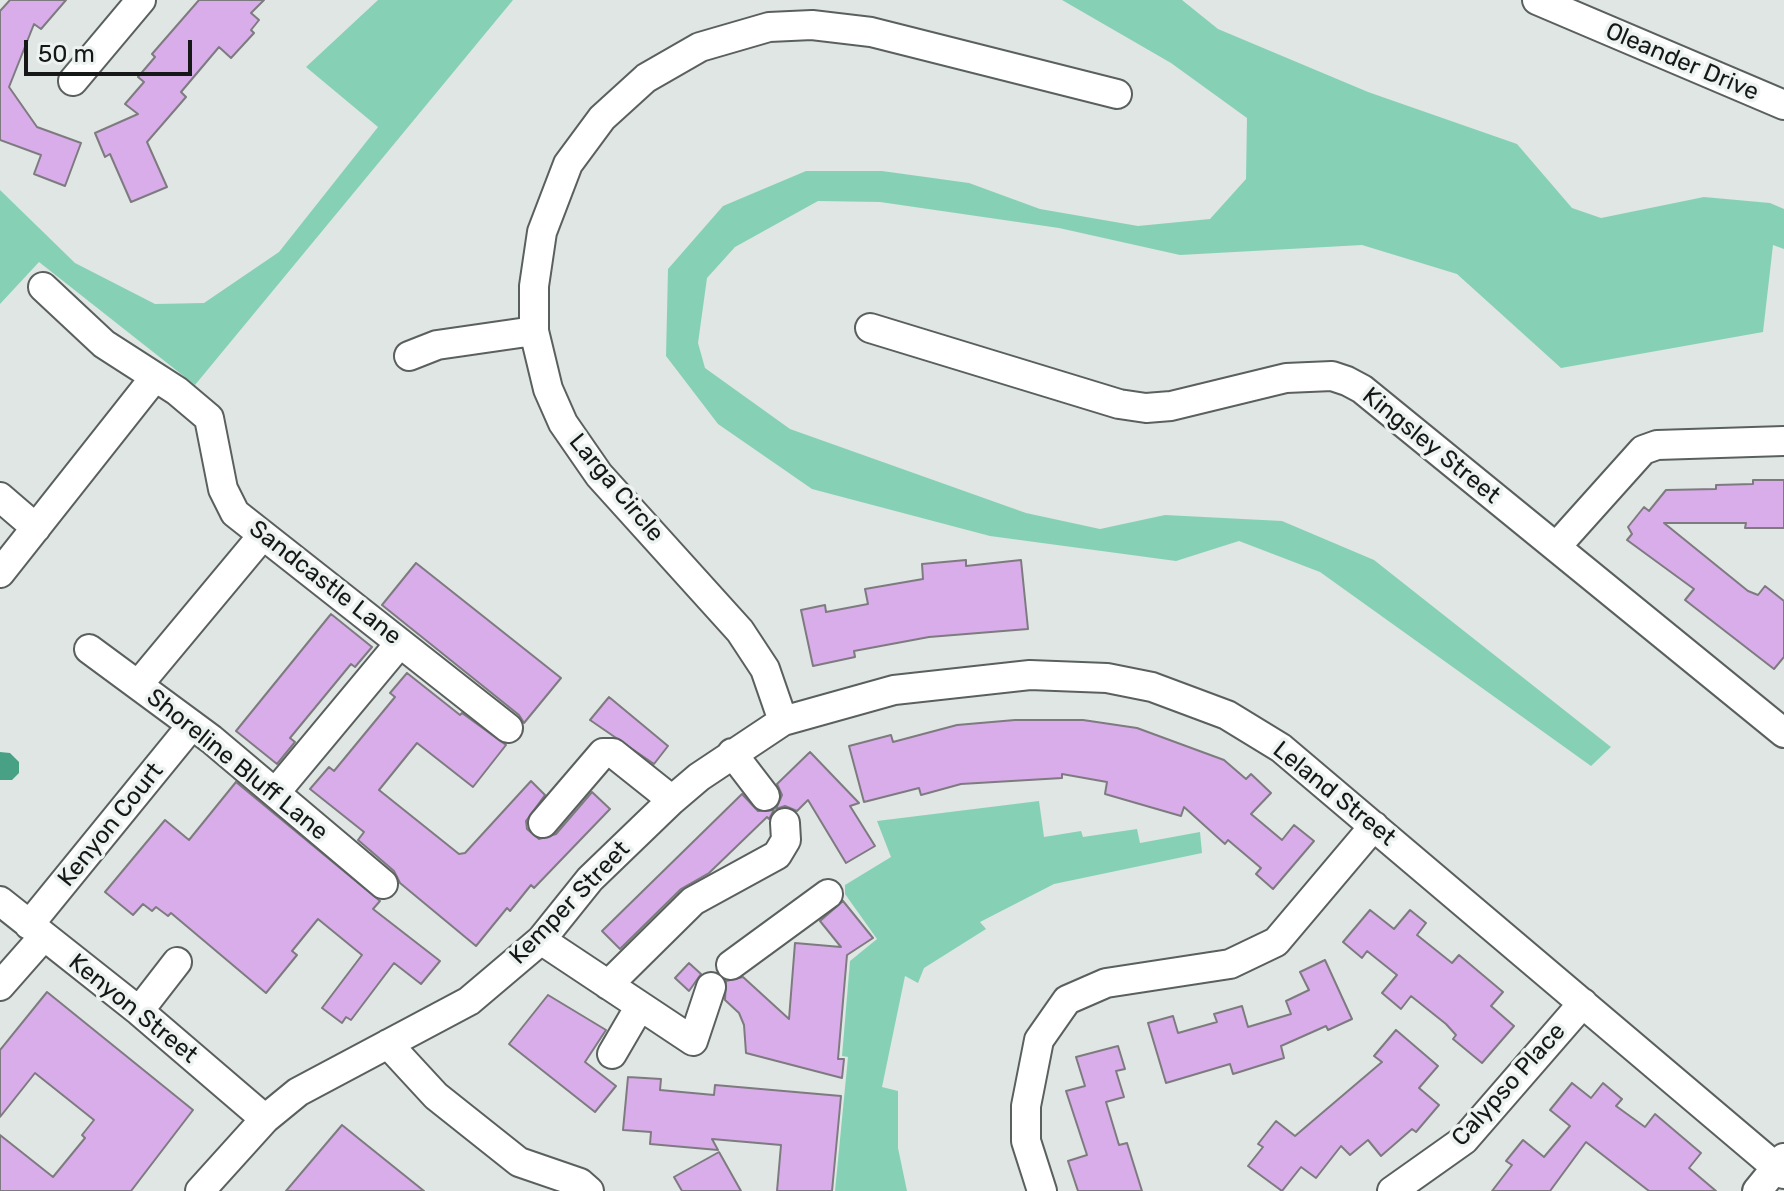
<!DOCTYPE html>
<html>
<head>
<meta charset="utf-8">
<style>
  body { margin:0 }
  #map { position:relative; width:1784px; height:1191px; overflow:hidden; background:#dfe6e3; font-family:Rubik,sans-serif }
  canvas { display:block }
  .scale { position:absolute; left:24px; top:40px; width:168px; height:36px; box-sizing:border-box; border:4px solid #151817; border-top:0; padding-left:10px; font-size:24px; line-height:28px; white-space:nowrap; color:#151817; -webkit-text-stroke:6px #ecf3f0; paint-order:stroke }
</style>
</head>
<body>
<div id="map">
<canvas width="1784" height="1191"></canvas>
<div class="scale">50 m</div>
</div>
<script>
const c = document.querySelector('canvas').getContext('2d');
c.lineJoin = 'round';
function fillPath(path, color) {
  c.fillStyle = color;
  c.fill(path, 'evenodd');
}
function toPath(rows) {
  const path = new Path2D();
  for (const r of rows) {
    path.moveTo(r[0], r[1]);
    for (let i = 2; i < r.length; i += 2) path.lineTo(r[i], r[i + 1]);
  }
  return path;
}
function stroke(path, color, width, dash) {
  c.strokeStyle = color;
  c.lineWidth = width;
  c.lineCap = dash ? 'butt' : 'round';
  c.setLineDash(dash || []);
  c.stroke(path);
}
function write(font, color, halo, rows, align = 'center') {
  c.font = font + ' Rubik,sans-serif';
  c.lineWidth = 7;
  c.setLineDash([]);
  c.textBaseline = 'middle';
  c.strokeStyle = halo;
  c.fillStyle = color;
  for (const [text, x, y, turn = 0] of rows) {
    c.save();
    c.translate(x, y);
    c.rotate((+turn || 0) * Math.PI / 180);
    c.textAlign = isNaN(turn) ? turn : align;
    if (halo) c.strokeText(text, 0, 0);
    c.fillText(text, 0, 0);
    c.restore();
  }
}
fillPath(toPath([
  [378,0,513,0,195,385,39,262,0,304,0,190,75,263,155,304,204,303,279,252,378,127,306,67],
  [1062,0,1182,0,1218,29,1368,92,1517,144,1572,208,1601,218,1704,197,1770,203,1784,209,1784,249,1773,245,1763,332,1561,368,1457,274,1362,245,1180,255,1059,228,880,202,818,201,735,247,707,278,698,343,705,368,790,429,1026,513,1100,529,1165,515,1282,521,1374,560,1611,747,1591,766,1320,572,1239,541,1176,561,990,536,812,489,718,424,666,356,668,269,723,206,806,171,882,171,969,183,1040,209,1138,226,1210,219,1246,179,1247,118,1171,63],
  [1039,801,1044,837,1081,831,1083,837,1137,829,1140,843,1200,832,1202,853,1054,884,980,922,986,929,924,968,918,983,905,976,882,1087,898,1091,898,1148,907,1191,835,1191,848,1057,842,1056,850,961,877,939,845,894,845,885,891,857,877,821]
]), '#86d1b6');
fillPath(toPath([
  [0,752,10,753,19,762,19,773,12,780,0,780]
]), '#48a185');
const building = toPath([
  [10,0,66,0,41,29,34,24,9,87,37,127,81,143,65,186,34,174,41,155,0,140,0,11,10,0],
  [199,0,264,0,251,13,259,20,251,30,254,33,231,58,219,47,181,92,186,97,147,142,167,187,131,202,110,154,105,157,95,133,138,114,125,104,144,82,138,77,155,57,152,54,199,0],
  [1753,480,1784,480,1784,528,1745,528,1746,523,1664,523,1748,591,1758,595,1765,586,1784,601,1784,657,1774,669,1685,600,1694,589,1627,540,1632,534,1628,527,1644,507,1649,511,1666,490,1716,489,1716,485,1753,484,1753,480],
  [966,560,966,566,1021,560,1028,629,929,637,854,651,855,657,813,666,801,610,825,605,826,612,868,604,865,589,923,579,922,564,966,560],
  [416,563,561,678,524,723,519,715,382,605,416,563],
  [331,614,372,647,355,667,351,664,290,738,295,742,277,764,236,731,331,614],
  [407,673,460,715,462,713,506,745,473,787,417,743,379,790,459,854,465,853,531,781,545,795,526,821,527,829,539,839,556,834,592,792,610,809,534,888,531,885,510,911,507,908,476,946,400,883,394,871,358,840,364,832,310,789,329,767,334,771,395,697,390,693,407,673],
  [609,697,668,746,654,764,590,720,609,697],
  [1015,720,1083,720,1137,728,1224,760,1246,779,1251,774,1271,793,1251,814,1282,840,1294,825,1314,841,1273,889,1256,874,1261,868,1228,840,1225,844,1184,807,1181,816,1105,794,1107,782,1062,774,1062,778,961,784,921,795,919,788,864,802,849,746,891,735,893,742,957,725,1015,720],
  [810,752,859,803,850,806,875,846,846,863,808,800,797,811,785,806,776,809,782,795,777,784,810,752],
  [236,782,380,901,373,909,440,961,421,984,394,963,351,1020,346,1017,342,1023,322,1008,362,955,318,919,292,951,297,955,266,993,171,913,168,916,156,907,152,911,143,904,133,915,105,892,165,820,189,840,236,782],
  [742,794,758,811,774,810,769,819,767,817,709,873,681,889,620,949,602,931,742,794],
  [843,901,873,938,847,955,838,1059,844,1059,842,1078,746,1053,744,1025,739,1013,725,1000,726,981,743,977,789,1019,795,943,841,947,820,921,843,901],
  [1370,910,1394,929,1410,910,1426,923,1417,935,1452,963,1459,955,1503,992,1491,1006,1514,1026,1482,1063,1453,1039,1456,1035,1446,1024,1411,996,1401,1009,1382,993,1397,975,1367,951,1362,958,1343,942,1370,910],
  [1325,960,1352,1019,1328,1030,1326,1026,1281,1046,1284,1058,1233,1074,1230,1064,1166,1083,1148,1023,1173,1016,1178,1033,1217,1022,1214,1014,1242,1006,1248,1027,1291,1014,1286,1001,1309,990,1300,972,1325,960],
  [689,963,701,974,689,991,675,978,689,963],
  [47,992,193,1110,131,1191,0,1191,0,1135,53,1177,85,1138,82,1135,94,1120,35,1073,0,1117,0,1050,47,992],
  [548,995,606,1030,585,1062,616,1086,595,1112,509,1044,548,995],
  [1396,1030,1438,1066,1419,1088,1439,1105,1416,1132,1412,1129,1381,1156,1368,1140,1350,1155,1341,1146,1316,1178,1301,1167,1282,1191,1248,1166,1263,1147,1258,1144,1276,1121,1295,1136,1382,1062,1374,1056,1396,1030],
  [1118,1046,1125,1069,1116,1071,1124,1097,1106,1102,1119,1145,1127,1143,1142,1191,1078,1191,1068,1161,1087,1155,1066,1091,1085,1086,1076,1057,1118,1046],
  [628,1077,661,1079,660,1090,714,1095,715,1085,841,1096,832,1191,777,1191,781,1145,712,1139,718,1150,650,1144,651,1132,623,1130,628,1077],
  [1572,1083,1591,1098,1603,1083,1622,1099,1616,1106,1645,1127,1655,1114,1701,1153,1689,1168,1716,1191,1649,1191,1586,1142,1550,1191,1492,1191,1512,1165,1506,1161,1523,1140,1544,1157,1570,1126,1550,1110,1572,1083],
  [342,1125,358,1138,424,1191,286,1191,342,1125],
  [719,1152,741,1191,682,1191,674,1177,719,1152]
]);
fillPath(building, '#d9adea');
stroke(building, '#7e7b80', 2);
const minor = toPath([
  [1537,0,1784,105],
  [73,81,141,0],
  [43,287,104,344,177,391,209,418,223,489,235,513,508,728],
  [870,328,1119,404,1146,408,1171,406,1286,378,1332,376,1347,381,1362,389,1784,733],
  [409,356,437,345,534,331],
  [0,497,36,528],
  [1556,547,1643,450,1657,445,1784,441],
  [0,573,155,377],
  [89,649,211,739,383,884],
  [138,685,263,535],
  [783,721,765,669,740,631,599,475,563,423,548,389,534,331,534,286,542,232,568,164,602,118,646,78,700,47,769,27,812,25,871,32,1117,94],
  [732,753,765,796],
  [275,793,400,643],
  [543,823,603,753,613,753,672,800],
  [0,901,139,1011,265,1119],
  [29,925,192,725],
  [541,940,693,1041,711,987],
  [731,965,828,894],
  [608,985,693,901,777,855,786,840,785,823],
  [0,986,44,936],
  [139,1011,177,962],
  [388,1044,436,1096,519,1162,580,1183,589,1191],
  [612,1054,640,1006],
  [200,1191,265,1119,298,1092,469,1001,541,940,590,879,672,800,699,777,783,721,894,690,1030,675,1107,678,1152,687,1227,715,1281,748,1784,1174],
  [1042,1191,1026,1141,1026,1106,1039,1040,1067,1000,1106,983,1230,964,1276,942,1374,826],
  [1392,1191,1464,1140,1583,1003],
  [1757,1191,1784,1158]
]);
stroke(minor, '#5a605e', 32);
stroke(minor, '#fff', 28);
write('24px', '#151817', '#ecf3f0', [
  ["Oleander Drive",1682,62,23],
  ["Kingsley Street",1431,446,39],
  ["Larga Circle",616,488,50],
  ["Sandcastle Lane",325,583,38],
  ["Shoreline Bluff Lane",237,765,39],
  ["Leland Street",1334,794,39],
  ["Kenyon Court",111,825,-51],
  ["Kemper Street",570,903,-46],
  ["Kenyon Street",133,1009,39],
  ["Calypso Place",1509,1085,-48]
]);
</script>
</body>
</html>
